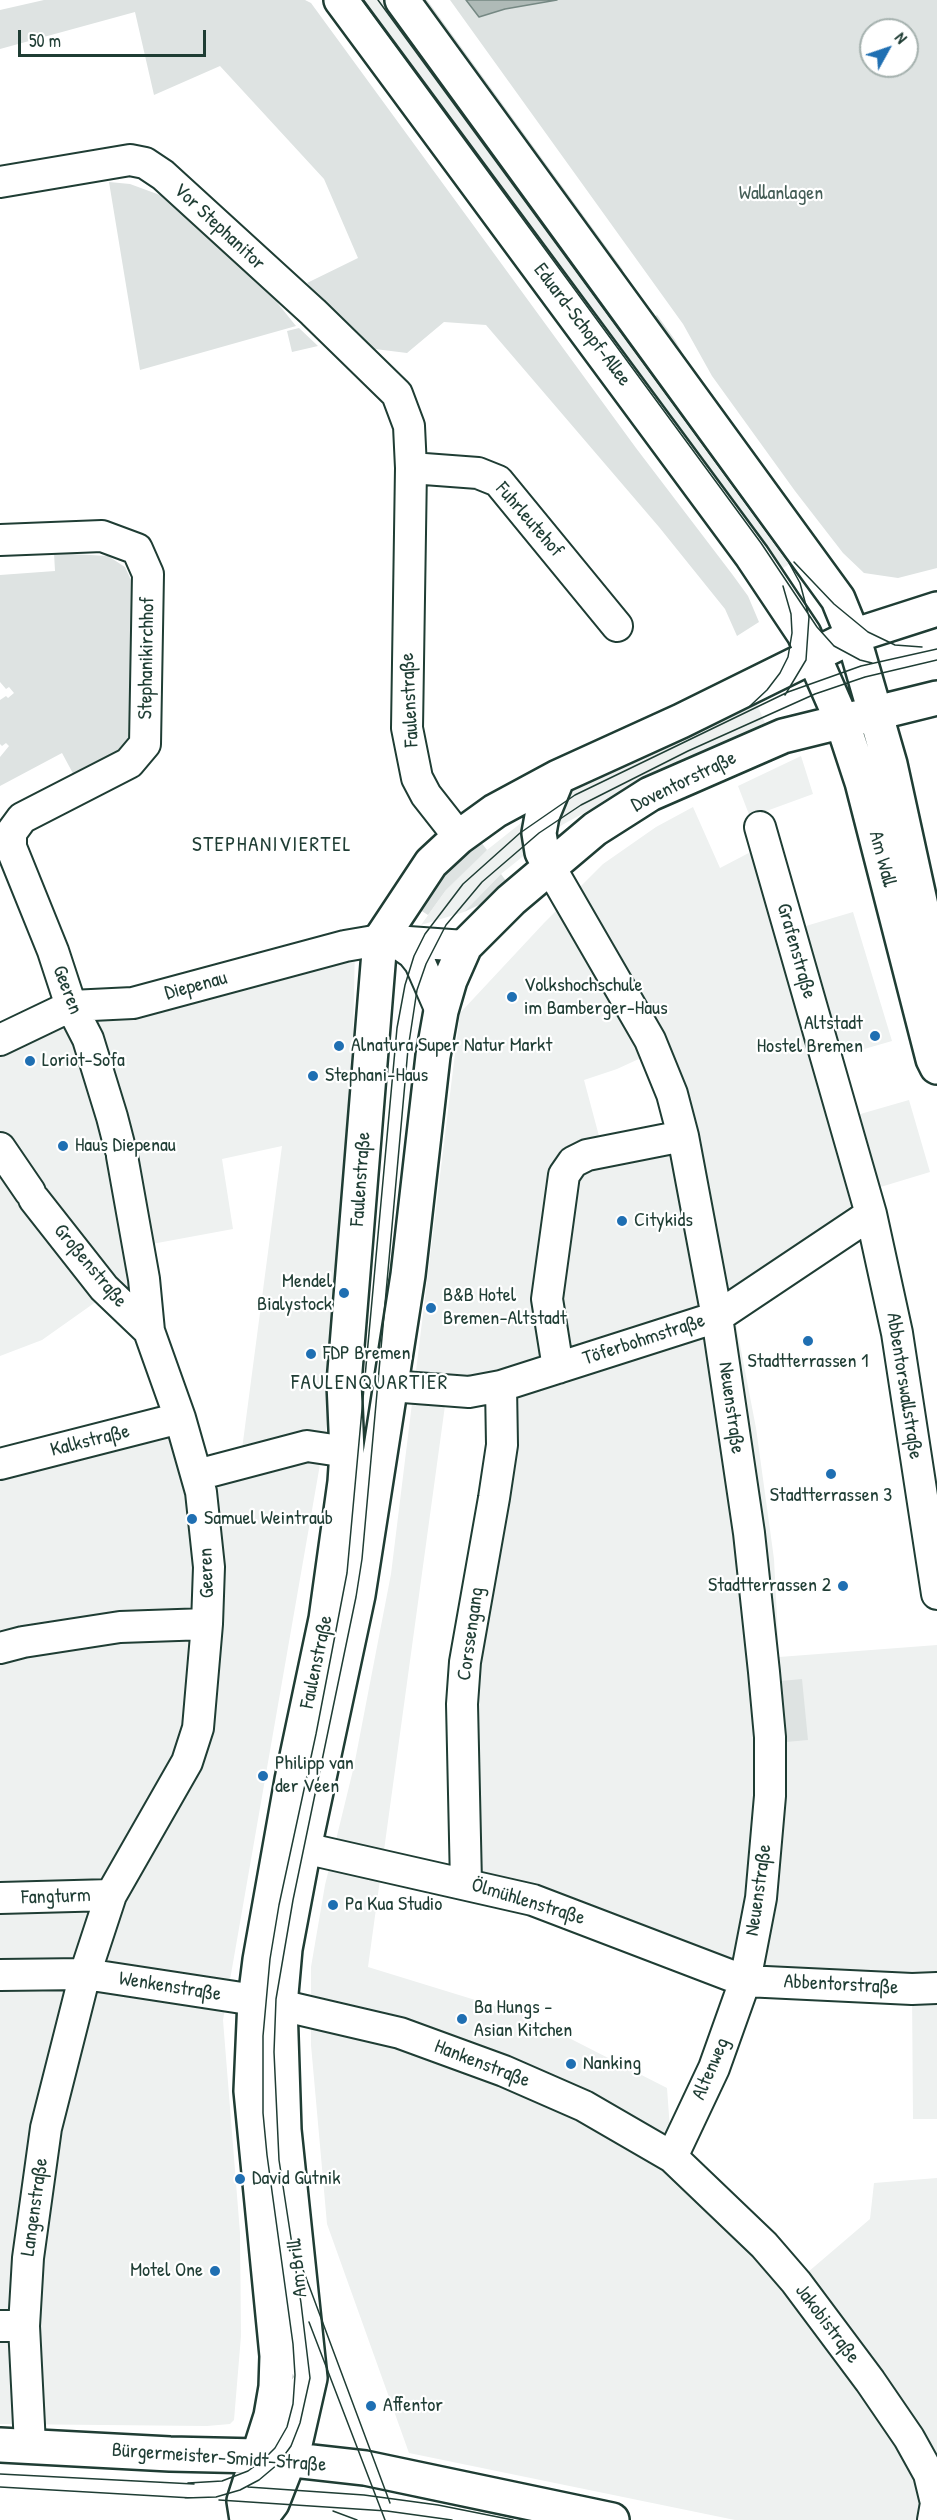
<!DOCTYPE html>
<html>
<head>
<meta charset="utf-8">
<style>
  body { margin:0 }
  #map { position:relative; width:937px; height:2520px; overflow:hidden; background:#fff; font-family:"Patrick Hand",sans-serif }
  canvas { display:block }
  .north { position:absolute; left:859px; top:18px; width:60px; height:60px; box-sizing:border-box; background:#fff; border:2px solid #a5b1ae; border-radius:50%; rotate:50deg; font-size:16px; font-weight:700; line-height:24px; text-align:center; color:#1f3d34 }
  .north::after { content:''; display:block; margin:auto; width:21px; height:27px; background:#1f6fb2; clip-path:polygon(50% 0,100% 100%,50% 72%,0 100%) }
  .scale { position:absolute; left:18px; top:30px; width:188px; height:27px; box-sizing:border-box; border:3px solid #1f3d34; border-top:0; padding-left:8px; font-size:18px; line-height:21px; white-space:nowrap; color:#1f3d34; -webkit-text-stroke:4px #fff; paint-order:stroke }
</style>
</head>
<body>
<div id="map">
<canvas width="937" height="2520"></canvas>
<div class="north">N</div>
<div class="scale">50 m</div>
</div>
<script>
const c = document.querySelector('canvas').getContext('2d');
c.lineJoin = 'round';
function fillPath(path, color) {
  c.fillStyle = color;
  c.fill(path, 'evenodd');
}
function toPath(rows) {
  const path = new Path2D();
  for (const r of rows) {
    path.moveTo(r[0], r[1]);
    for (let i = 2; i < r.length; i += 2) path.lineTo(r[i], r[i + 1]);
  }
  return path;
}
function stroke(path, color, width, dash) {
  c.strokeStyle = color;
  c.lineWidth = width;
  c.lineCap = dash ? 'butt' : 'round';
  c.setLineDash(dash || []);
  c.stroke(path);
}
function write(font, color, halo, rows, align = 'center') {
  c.font = font + ' "Patrick Hand",sans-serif';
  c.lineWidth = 4.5;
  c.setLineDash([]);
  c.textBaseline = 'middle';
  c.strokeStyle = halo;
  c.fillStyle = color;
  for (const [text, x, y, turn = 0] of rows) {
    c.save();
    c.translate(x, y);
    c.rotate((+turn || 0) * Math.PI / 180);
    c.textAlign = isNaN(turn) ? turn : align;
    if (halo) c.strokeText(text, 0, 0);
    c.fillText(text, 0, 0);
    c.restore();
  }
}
fillPath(toPath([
  [353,0,387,0,799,558,772,575],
  [753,695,765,723,613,797,562,825,501,874,464,912,421,925,446,890,482,854,536,811,569,791],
  [801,756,813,794,750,817,738,786],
  [693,807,720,868,764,845,789,931,853,912,892,1041,826,1060,843,1119,909,1100,930,1172,864,1192,874,1232,736,1324,756,1428,774,1559,779,1657,937,1645,937,2119,913,2119,912,1990,746,1981,466,1884,462,1704,502,1387,447,1391,368,1967,524,2015,667,2088,672,2157,794,2284,870,2219,874,2183,937,2178,937,2520,735,2520,409,2453,327,2224,311,2045,311,1967,325,1885,354,1766,391,1574,460,1013,544,923,603,864,656,827],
  [654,1052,682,1135,603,1151,584,1080,617,1069],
  [355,946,350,1177,330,1407,223,2020,240,2233,241,2336,234,2420,230,2424,207,2426,0,2424,0,1455,186,1413,210,1476,239,1472,282,1146,222,1159,233,1229,141,1246,151,1332,107,1294,42,1340,0,1356,0,1043]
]), '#eef1f0');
fillPath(toPath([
  [44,0,305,0,311,3,636,448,732,574,748,596,759,622,737,636,725,609,659,527,486,325,444,322,407,353,367,348,307,283,358,258,324,179,220,66,154,95,135,12,0,49,0,10],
  [417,0,427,0,623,270,617,275],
  [450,0,937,0,937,568,898,578,864,573,843,553,795,491,712,376,683,324],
  [871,30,907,30,907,66,871,66],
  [109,182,130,184,168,198,275,300,296,326,140,370],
  [657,315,675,340,695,375,650,320],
  [299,328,318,346,292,352,287,331],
  [54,553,108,556,125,567,131,580,133,731,128,746,118,755,76,779,62,753,0,786,0,757,9,746,6,743,2,746,0,744,0,700,6,696,8,698,14,693,9,687,6,689,0,682,0,575,55,571],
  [478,838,487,850,446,890,428,915,417,908,450,864],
  [501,874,509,885,483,903,464,912],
  [802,1679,808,1740,786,1742,781,1681]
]), '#dee3e2');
const water = toPath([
  [466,0,557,0,505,9,479,17,466,0]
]);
fillPath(water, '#afbab7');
stroke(water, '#758883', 1.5);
const street = toPath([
  [0,182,130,160,145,163,163,175,313,312,397,394,409,426,411,468,407,728,417,778,426,795,459,837],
  [411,468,478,473,498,481,617,626],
  [0,540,102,536,137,549,148,574,145,744,129,763,22,818,11,833,11,847,53,951,71,1006,88,1039,112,1117,120,1148],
  [760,827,871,1214,897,1333,937,1594],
  [550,867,650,1040,672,1094,683,1136,717,1317,749,1533,764,1672,770,1737,770,1796,761,1898,745,1981,714,2068,672,2157],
  [396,942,412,953,420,963,441,1011],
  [0,1040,71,1006,133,1003,345,946,380,940,465,946],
  [0,1148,30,1192],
  [34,1199,104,1288,149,1331],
  [558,1368,547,1299,564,1175,573,1162,587,1155,683,1136],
  [390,1386,469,1392,501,1386,717,1317,871,1214],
  [0,1464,180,1418],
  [197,1475,307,1446,347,1452],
  [0,1648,23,1642,120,1627,207,1624],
  [304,1848,533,1900,745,1981,912,1989,937,1988],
  [466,1883,462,1704,465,1662,494,1498,502,1445,501,1386],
  [0,1898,111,1895],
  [0,1975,85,1974,255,2000],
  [280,2005,400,2033,504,2071,584,2106,672,2157,764,2245,796,2282,870,2381,909,2438,929,2474,936,2503,933,2520],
  [0,2326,24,2326],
  [30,2445,24,2326,28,2258,46,2128,85,1974,111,1895,187,1762,198,1728,207,1624,209,1567,201,1492,180,1418,149,1331,144,1279,122,1156]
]);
const secondary = toPath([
  [341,0,752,556,804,634,842,721,862,782,933,1059,937,1067],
  [402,0,838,599,853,636,890,764,926,929,937,993],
  [550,867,542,852,539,833,542,816,558,777],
  [0,2445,170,2454,258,2456,365,2468,612,2520],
  [247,2520,244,2501,271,2416,276,2387,277,2356,251,2091,255,2000,260,1960,292,1780,326,1619,345,1482,347,1452,344,1383,380,940,431,863,459,837,495,811,558,777,681,721,853,636,937,609],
  [259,2520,272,2503,295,2444,310,2378,284,2130,280,2005,285,1949,304,1848,358,1595,408,1275,433,1056,441,1011,450,980,465,946,511,900,595,829,650,794,783,736,937,698]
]);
stroke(street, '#1f3d34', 34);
stroke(secondary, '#1f3d34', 38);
stroke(street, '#fff', 30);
stroke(secondary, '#fff', 33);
stroke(toPath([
  [362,0,761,543,817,627,834,646,860,660,872,663],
  [378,0,788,561,800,583,809,617,806,660,785,695],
  [794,562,834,604,868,632,895,645,922,647],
  [750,706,767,690,780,673,788,657,792,633,791,614,783,586],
  [302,2267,390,2503],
  [309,2322,385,2520],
  [0,2474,194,2484],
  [188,2483,222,2481,248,2471,263,2460,275,2448,287,2427,293,2404,295,2375,293,2344,267,2155,263,2113,263,2036,270,1959,279,1905,316,1734,347,1573,397,1028,405,985,414,956,425,934,463,884,520,833,575,795,788,692,861,666,937,649],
  [0,2487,192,2498],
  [248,2487,364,2495,438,2505,513,2520],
  [185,2498,216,2497,240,2490,259,2480,278,2464,291,2446,300,2423,310,2378,301,2303,279,2160,274,2052,276,1999,293,1900,356,1597,362,1559,408,1049,417,990,426,964,446,925,482,882,539,833,581,805,688,751,815,694,865,677,937,660],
  [219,2500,387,2511,452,2520],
  [333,2511,357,2520]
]), '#1f3d34', 1.5);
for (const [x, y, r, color] of [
  [512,997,6,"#1f6fb2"],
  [875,1036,6,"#1f6fb2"],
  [339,1046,6,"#1f6fb2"],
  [30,1061,6,"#1f6fb2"],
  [313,1076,6,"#1f6fb2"],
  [63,1146,6,"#1f6fb2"],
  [622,1221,6,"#1f6fb2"],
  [344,1293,6,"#1f6fb2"],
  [431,1308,6,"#1f6fb2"],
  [808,1341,6,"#1f6fb2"],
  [311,1354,6,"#1f6fb2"],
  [831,1474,6,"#1f6fb2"],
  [192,1519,6,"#1f6fb2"],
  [843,1586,6,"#1f6fb2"],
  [263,1776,6,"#1f6fb2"],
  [333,1905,6,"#1f6fb2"],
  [462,2019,6,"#1f6fb2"],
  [571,2064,6,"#1f6fb2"],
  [240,2179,6,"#1f6fb2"],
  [215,2271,6,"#1f6fb2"],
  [371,2406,6,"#1f6fb2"]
]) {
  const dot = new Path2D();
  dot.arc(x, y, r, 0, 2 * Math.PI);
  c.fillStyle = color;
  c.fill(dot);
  stroke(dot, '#fff', 2);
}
write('20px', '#455e57', '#fff', [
  ["Wallanlagen",781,194]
]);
write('20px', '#1f3d34', '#fff', [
  ["Vor Stephanitor",219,227,43],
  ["Eduard-Schopf-Allee",582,325,53],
  ["Fuhrleutehof",529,520,49],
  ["Stephanikirchhof",147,658,-89],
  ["Faulenstraße",410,700,-93],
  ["Doventorstraße",684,782,-26],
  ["Am Wall",882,859,75],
  ["Grafenstraße",796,951,74],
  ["Diepenau",196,986,-15],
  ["Geeren",67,990,69],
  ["Faulenstraße",361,1179,-86],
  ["Großenstraße",90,1266,50],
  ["Töferbohmstraße",644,1340,-18],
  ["Abbentorswallstraße",904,1386,81],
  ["Neuenstraße",731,1408,82],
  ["Kalkstraße",90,1441,-14],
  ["Geeren",207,1573,-92],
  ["Corssengang",471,1634,-82],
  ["Faulenstraße",317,1662,-78],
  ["Neuenstraße",759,1890,-82],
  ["Fangturm",56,1897,-2],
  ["Ölmühlenstraße",528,1902,17],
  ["Abbentorstraße",841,1985,3],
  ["Wenkenstraße",170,1987,9],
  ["Hankenstraße",482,2064,21],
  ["Altenweg",711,2069,-67],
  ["Langenstraße",35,2207,-82],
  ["Am Brill",298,2268,-96],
  ["Jakobistraße",827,2324,53],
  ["Bürgermeister-Smidt-Straße",219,2458,4]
]);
write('20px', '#1f3d34', '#fff', [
  ["Volkshochschule",524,986],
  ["im Bamberger-Haus",524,1009],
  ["Altstadt",863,1024,"right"],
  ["Hostel Bremen",863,1047,"right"],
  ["Alnatura Super Natur Markt",351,1046],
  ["Loriot-Sofa",42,1061],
  ["Stephani-Haus",325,1076],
  ["Haus Diepenau",75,1146],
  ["Citykids",634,1221],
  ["Mendel",332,1282,"right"],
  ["Bialystock",332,1305,"right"],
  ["B&B Hotel",443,1296],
  ["Bremen-Altstadt",443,1319],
  ["FDP Bremen",323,1354],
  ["Stadtterrassen 1",808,1362,"center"],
  ["Stadtterrassen 3",831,1496,"center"],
  ["Samuel Weintraub",204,1519],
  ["Stadtterrassen 2",831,1586,"right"],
  ["Philipp van",275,1764],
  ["der Veen",275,1787],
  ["Pa Kua Studio",345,1905],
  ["Ba Hungs -",474,2008],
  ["Asian Kitchen",474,2031],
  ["Nanking",583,2064],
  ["David Gutnik",252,2179],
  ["Motel One",203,2271,"right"],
  ["Affentor",383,2406]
], 'left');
c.letterSpacing = '1.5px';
write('21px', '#1f3d34', '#fff', [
  ["STEPHANIVIERTEL",272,845],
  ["FAULENQUARTIER",370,1383]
]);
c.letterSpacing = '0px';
</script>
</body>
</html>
